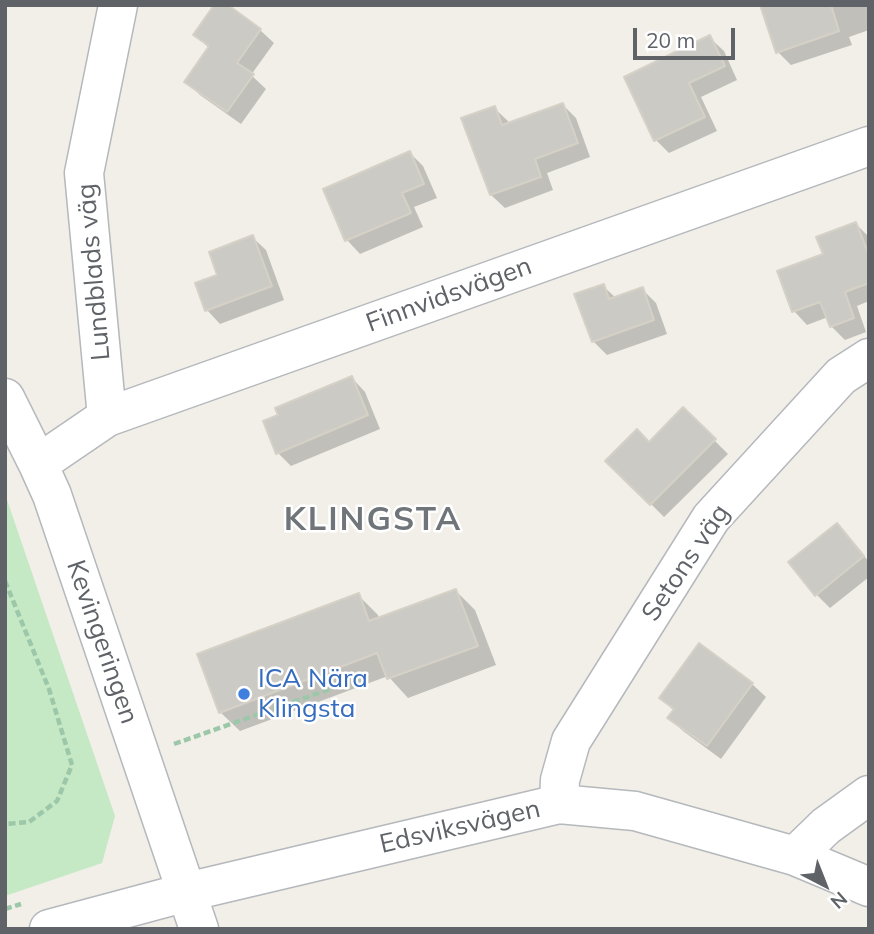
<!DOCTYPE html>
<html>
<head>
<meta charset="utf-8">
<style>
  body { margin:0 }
  #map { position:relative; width:874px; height:934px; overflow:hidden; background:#f1efe8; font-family:Mulish,sans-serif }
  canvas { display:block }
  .frame { position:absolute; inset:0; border:7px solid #5f6368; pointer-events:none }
  .north { position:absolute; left:790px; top:850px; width:70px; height:70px; -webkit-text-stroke:5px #fff; paint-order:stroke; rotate:138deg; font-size:19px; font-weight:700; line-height:28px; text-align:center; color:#5f6368 }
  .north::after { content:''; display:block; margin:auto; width:24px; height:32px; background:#5f6368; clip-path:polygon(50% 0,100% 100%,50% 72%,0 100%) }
  .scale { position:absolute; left:633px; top:28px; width:102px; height:32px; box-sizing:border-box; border:4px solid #5f6368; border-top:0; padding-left:9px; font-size:21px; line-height:24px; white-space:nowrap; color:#5f6368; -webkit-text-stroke:5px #fff; paint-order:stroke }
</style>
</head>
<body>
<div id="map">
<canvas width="874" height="934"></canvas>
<div class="frame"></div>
<div class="north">N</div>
<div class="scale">20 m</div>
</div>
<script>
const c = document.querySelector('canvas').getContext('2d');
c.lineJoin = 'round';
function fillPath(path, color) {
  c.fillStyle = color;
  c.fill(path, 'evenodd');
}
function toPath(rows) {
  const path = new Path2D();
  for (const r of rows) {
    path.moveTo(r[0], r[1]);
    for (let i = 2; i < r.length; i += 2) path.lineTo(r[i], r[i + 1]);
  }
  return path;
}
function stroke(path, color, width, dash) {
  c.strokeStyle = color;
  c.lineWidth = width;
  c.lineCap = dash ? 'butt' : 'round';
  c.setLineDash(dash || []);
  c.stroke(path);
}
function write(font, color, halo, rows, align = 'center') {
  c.font = font + ' Mulish,sans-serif';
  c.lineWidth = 5;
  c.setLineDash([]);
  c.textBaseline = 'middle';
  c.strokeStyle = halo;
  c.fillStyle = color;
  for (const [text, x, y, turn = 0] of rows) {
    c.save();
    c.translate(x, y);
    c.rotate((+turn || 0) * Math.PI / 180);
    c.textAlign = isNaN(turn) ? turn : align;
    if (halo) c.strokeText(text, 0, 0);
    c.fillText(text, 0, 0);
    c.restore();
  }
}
fillPath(toPath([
  [5,494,115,816,102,863,5,896]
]), '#c5e8c5');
fillPath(toPath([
  [762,5,867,5,869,10,869,30,849,37,852,45,791,65,778,52],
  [260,30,274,43,251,75,266,89,241,124,200,95,186,81,210,49,195,35],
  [710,38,724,51,737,80,701,97,717,131,669,153,656,140],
  [563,105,576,118,590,157,547,173,553,190,505,208,491,195,494,108,508,121,509,125],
  [410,153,423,166,437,198,414,207,423,227,360,254,347,240,325,189],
  [856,224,869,237,869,301,857,306,866,332,845,340,831,326,828,317,807,325,794,311,825,255],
  [252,237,266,250,284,300,220,324,207,310,220,276],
  [603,286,616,298,642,289,656,303,667,334,607,355,593,341],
  [352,378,365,392,380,429,291,466,278,453],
  [683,409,728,454,664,517,608,461,649,444],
  [837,526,850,539,869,562,869,577,830,608,817,595],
  [456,591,475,610,496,665,408,698,388,676,240,731,220,712,358,595,378,615,379,619],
  [699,645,752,684,766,697,721,759,683,731,669,717,674,711,661,698]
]), '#0003');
const building = toPath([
  [214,5,228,5,261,29,237,63,254,74,227,112,184,82,209,46,193,35,214,5],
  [760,5,831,5,839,31,776,53,760,5],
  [710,35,725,66,689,83,705,117,654,141,624,77,710,35],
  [563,103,578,143,535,159,541,177,490,195,461,118,495,106,502,125,563,103],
  [410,151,424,184,402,193,411,213,345,241,323,189,410,151],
  [856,222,869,255,869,283,845,292,854,318,830,327,820,302,792,312,777,271,823,254,816,237,856,222],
  [253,235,272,286,205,311,195,283,217,275,209,252,253,235],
  [604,284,609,299,643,287,654,320,592,342,574,294,604,284],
  [352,376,368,415,276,454,263,421,278,415,275,408,352,376],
  [683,407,716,439,650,505,605,461,637,429,649,442,683,407],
  [837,523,864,556,815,596,788,562,837,523],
  [456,589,478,646,387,679,377,653,219,713,197,654,359,593,369,621,456,589],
  [699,643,753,683,707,746,667,718,674,709,659,698,699,643]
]);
fillPath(building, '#cccac5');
stroke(building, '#d6d1c6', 2);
const minor = toPath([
  [5,398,38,464,52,495,199,929],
  [107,417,84,173,118,5],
  [38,464,107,417,869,146],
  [559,804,560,780,571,741,711,518,841,376,869,358],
  [795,856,826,826,869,795],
  [49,929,187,892,559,804,635,811,795,856,869,887]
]);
stroke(minor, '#b5b8bc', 41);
stroke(toPath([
  [5,581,49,689,72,765,57,801,29,822,5,824],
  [174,744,364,677],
  [5,909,21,904]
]), '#9cc7a9', 4.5, [7, 3.5]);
stroke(minor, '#fff', 38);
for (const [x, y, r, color] of [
  [244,694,7,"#3f7fe0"]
]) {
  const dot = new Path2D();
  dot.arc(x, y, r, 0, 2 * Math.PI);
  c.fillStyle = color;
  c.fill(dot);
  stroke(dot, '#fff', 2.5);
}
write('26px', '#5f6368', '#fff', [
  ["Lundblads väg",94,272,-95],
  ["Finnvidsvägen",449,295,-20],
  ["Setons väg",686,563,-56],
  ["Kevingeringen",102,642,71],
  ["Edsviksvägen",460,827,-13]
]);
write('26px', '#366cbe', '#fff', [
  ["ICA Nära",258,679],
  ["Klingsta",258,709]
], 'left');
c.letterSpacing = '2px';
write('bold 33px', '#70757a', '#fff', [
  ["KLINGSTA",373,520]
]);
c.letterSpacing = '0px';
</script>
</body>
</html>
